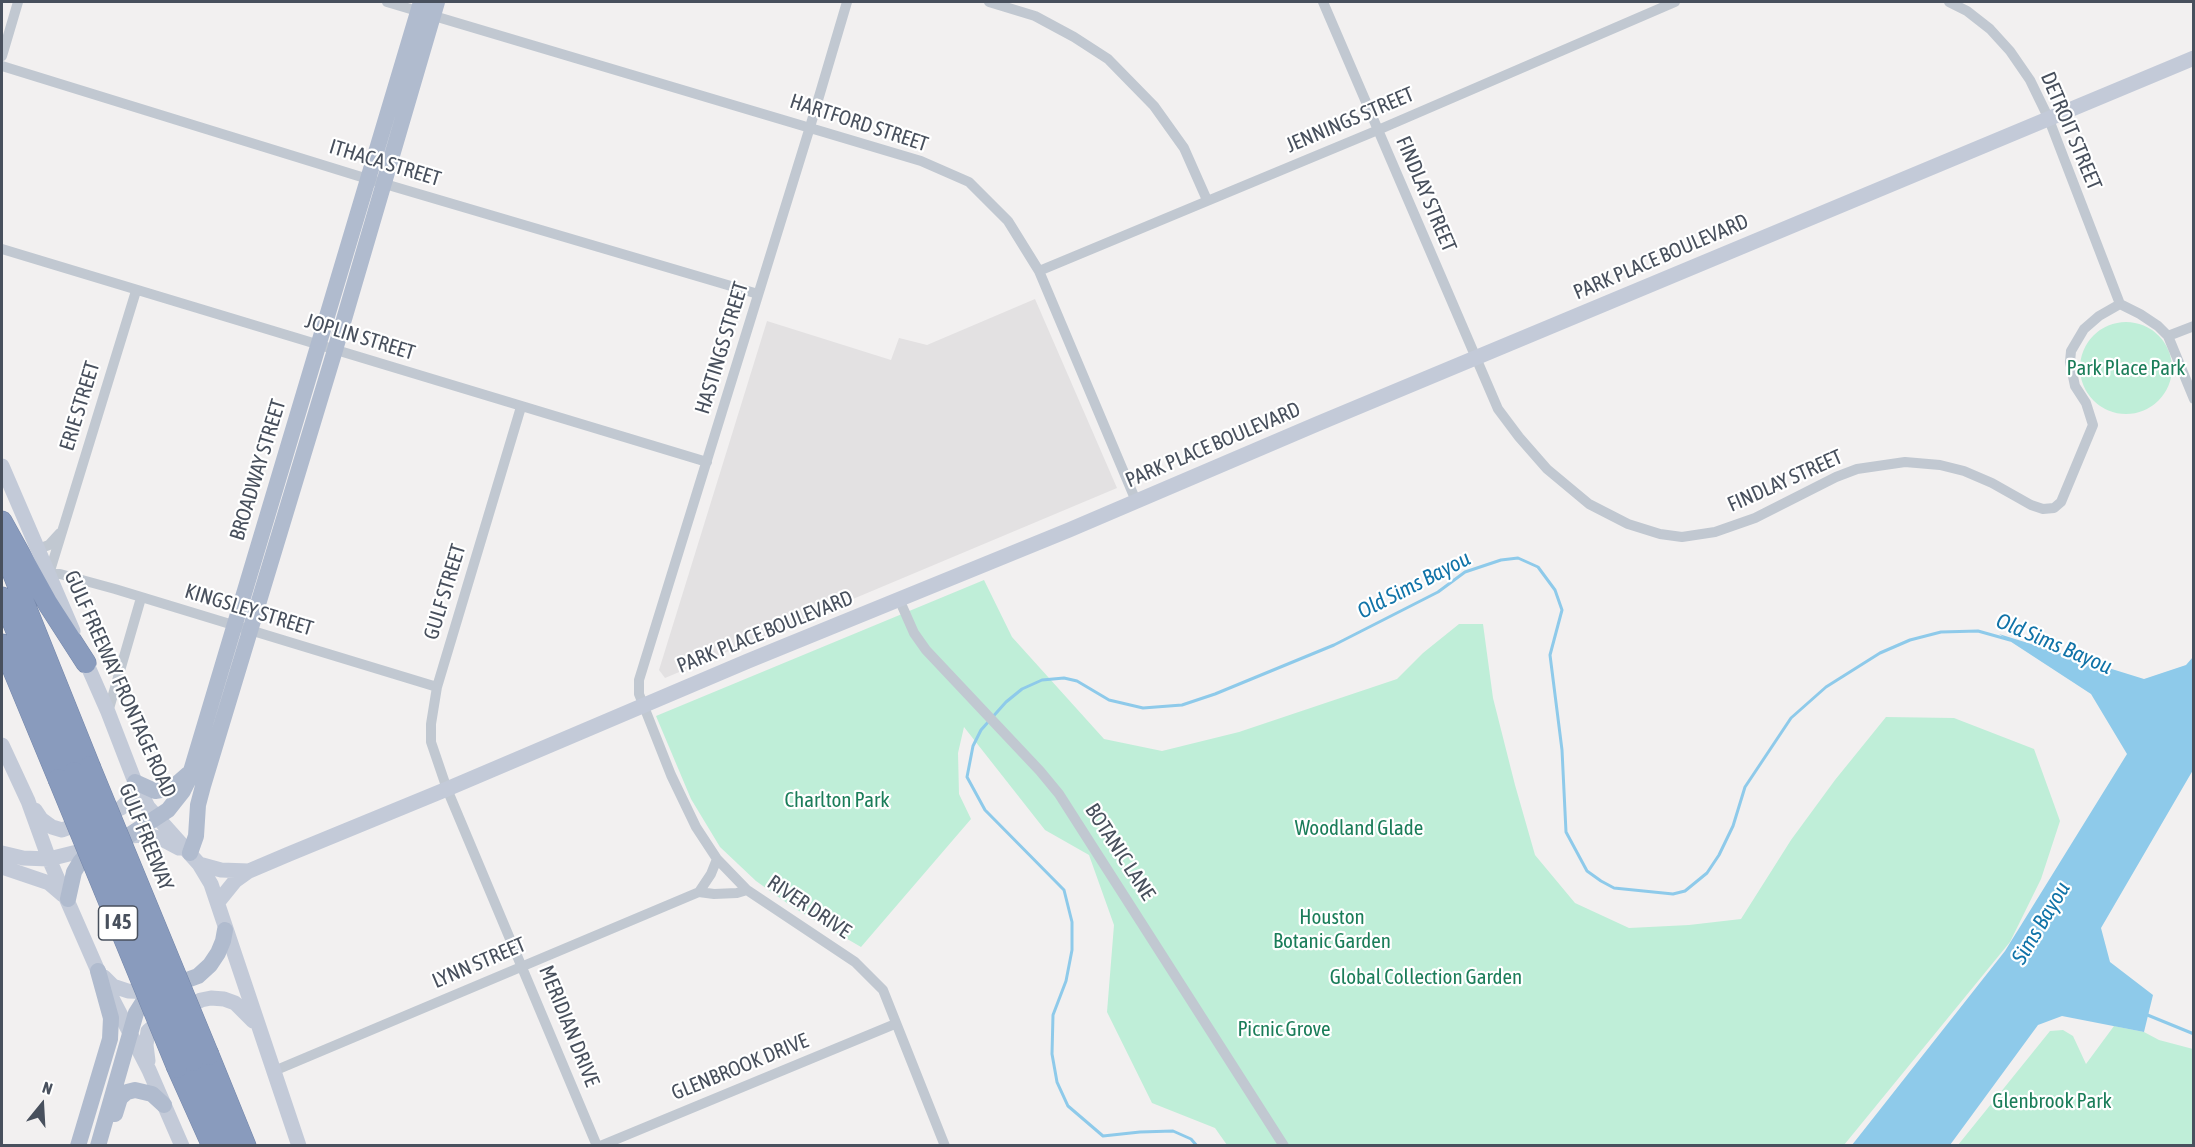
<!DOCTYPE html>
<html>
<head>
<meta charset="utf-8">
<style>
  body { margin:0 }
  #map { position:relative; width:2195px; height:1147px; overflow:hidden; background:#f2f0f0; font-family:"Asap Condensed",sans-serif }
  canvas { display:block }
  .frame { position:absolute; inset:0; border:3px solid #48505d; pointer-events:none }
  .north { position:absolute; left:12px; top:1075px; width:60px; height:60px; -webkit-text-stroke:4px #fff; paint-order:stroke; rotate:18deg; font-size:16px; font-weight:700; line-height:24px; text-align:center; color:#48505d }
  .north::after { content:''; display:block; margin:auto; width:21px; height:27px; background:#48505d; clip-path:polygon(50% 0,100% 100%,50% 72%,0 100%) }
</style>
</head>
<body>
<div id="map">
<canvas width="2195" height="1147"></canvas>
<div class="frame"></div>
<div class="north">N</div>
</div>
<script>
const c = document.querySelector('canvas').getContext('2d');
c.lineJoin = 'round';
function fillPath(path, color) {
  c.fillStyle = color;
  c.fill(path, 'evenodd');
}
function toPath(rows) {
  const path = new Path2D();
  for (const r of rows) {
    if (r.length === 3) {
      path.moveTo(r[0] + r[2], r[1]);
      path.arc(r[0], r[1], r[2], 0, 2 * Math.PI);
      continue;
    }
    path.moveTo(r[0], r[1]);
    for (let i = 2; i < r.length; i += 2) path.lineTo(r[i], r[i + 1]);
  }
  return path;
}
function stroke(path, color, width, dash) {
  c.strokeStyle = color;
  c.lineWidth = width;
  c.lineCap = dash ? 'butt' : 'round';
  c.setLineDash(dash || []);
  c.stroke(path);
}
function write(font, color, halo, rows, align = 'center') {
  c.font = font + ' "Asap Condensed",sans-serif';
  c.lineWidth = 4.5;
  c.setLineDash([]);
  c.textBaseline = 'middle';
  c.strokeStyle = halo;
  c.fillStyle = color;
  for (const [text, x, y, turn = 0] of rows) {
    c.save();
    c.translate(x, y);
    c.rotate((+turn || 0) * Math.PI / 180);
    c.textAlign = isNaN(turn) ? turn : align;
    if (halo) c.strokeText(text, 0, 0);
    c.fillText(text, 0, 0);
    c.restore();
  }
}
fillPath(toPath([
  [1035,299,1117,488,665,678,659,670,767,321,891,360,899,338,927,345]
]), '#e3e1e2');
fillPath(toPath([
  [2126,368,46],
  [984,580,1012,637,1104,739,1162,751,1239,732,1397,679,1423,653,1459,624,1483,624,1493,698,1515,785,1535,855,1575,903,1629,928,1689,925,1741,919,1791,840,1835,780,1886,717,1954,718,2034,749,2060,821,2041,879,2010,942,1844,1145,1227,1145,1215,1128,1152,1103,1107,1012,1114,925,1089,855,1045,830,964,727,958,753,959,794,971,819,861,947,794,908,756,881,720,847,691,799,656,716],
  [2114,1026,2144,1032,2159,1040,2193,1049,2193,1145,1958,1145,2050,1031,2063,1030,2073,1036,2086,1064]
]), '#bfeed8');
fillPath(toPath([
  [1999,634,2144,679,2186,665,2193,657,2193,770,2101,928,2110,962,2153,995,2144,1032,2062,1016,2038,1025,1950,1145,1852,1145,2005,951,2127,754,2091,694]
]), '#8ecaea');
stroke(toPath([
  [2145,1014,2194,1034],
  [1197,1146,1191,1139,1173,1131,1140,1132,1103,1136,1068,1106,1057,1082,1052,1054,1053,1015,1066,981,1072,950,1072,922,1064,890,985,810,967,777,973,746,981,730,1006,702,1022,689,1042,680,1064,678,1077,681,1109,700,1143,708,1182,705,1215,694,1334,645,1438,592,1465,572,1501,560,1518,558,1538,567,1555,590,1562,610,1550,655,1562,750,1566,832,1587,871,1601,881,1614,888,1673,894,1685,891,1707,873,1719,855,1733,826,1745,787,1791,718,1826,687,1880,653,1910,640,1941,632,1978,631,2010,640]
]), '#8ecaea', 3);
const highway = toPath([
  [2,521,48,604,86,663],
  [2,547,90,766],
  [2,597,74,772],
  [2,644,58,779],
  [209,1055,246,1146],
  [193,1061,230,1146],
  [177,1068,212,1146]
]);
stroke(highway, '#7486a9', 21);
stroke(toPath([
  [387,2,921,161,969,182,1008,221,1039,271,1136,501],
  [847,2,810,127,639,680,639,694,671,775,696,827,717,859,747,890,855,962,883,990,945,1146],
  [989,2,1035,16,1074,37,1108,59,1154,106,1184,148,1207,200],
  [1323,2,1498,409,1519,437,1547,469,1589,504,1628,524,1660,534,1682,537,1715,532,1755,518,1836,477,1857,469,1905,462,1940,465,1964,471,1992,483,2031,505,2043,509,2054,508,2061,502,2093,425,2086,403,2075,386,2070,362,2071,351,2084,329,2099,316,2120,304,2140,314,2158,326,2168,336,2194,399],
  [1949,2,1967,11,1990,29,2010,51,2030,80,2048,117,2120,304],
  [2,56,18,2],
  [2,66,368,179,758,294],
  [2,249,707,462],
  [1039,271,1378,130,1675,2],
  [136,291,49,574,60,574,115,589,437,687],
  [2168,336,2194,326],
  [521,407,437,687,431,724,431,742,447,789,597,1146],
  [38,549,49,545,60,533],
  [899,599,914,633,926,650,1040,771,1059,794,1284,1146],
  [108,712,141,598],
  [699,892,714,894,737,893,747,890],
  [274,1071,699,892,711,874,717,859],
  [600,1146,895,1024]
]), '#c1c8d1', 10);
stroke(toPath([
  [2,466,73,631],
  [82,653,108,712,135,782,148,807,199,864,211,884,299,1146],
  [2,745,28,801,49,859,98,971,149,1070,182,1146],
  [35,810,41,819,52,827,62,830,121,808,128,801,135,782],
  [128,836,147,835,162,839,179,848],
  [2,853,23,858,49,859,93,848],
  [199,864,221,870,249,871],
  [2,867,49,883,63,895],
  [218,902,235,881,249,871,289,854,447,789,748,661,1069,530,1317,424,2194,58],
  [104,977,113,986,128,991,154,992],
  [148,1061,146,1045,148,1031,157,1023,201,1000,211,998,224,999,235,1003,253,1021]
]), '#c3cad8', 15);
stroke(toPath([
  [135,782,155,791,172,788,188,774],
  [190,853,196,836,198,805,203,786,335,350,437,2],
  [68,899,74,872,80,862,93,848,128,836,168,810,183,791,188,781,421,2],
  [115,1114,120,1098,127,1092,135,1090,152,1094,164,1105],
  [78,1146,110,1039,111,1018,98,971],
  [98,1146,136,1013,143,1002,154,992,198,976,210,965,218,953,223,941,225,930]
]), '#b0bbce', 16);
stroke(highway, '#899bbd', 20);
const highwayBridge = toPath([
  [90,766,209,1055],
  [74,772,193,1061],
  [58,779,177,1068]
]);
stroke(highwayBridge, '#7486a9', 21, []);
stroke(highwayBridge, '#899bbd', 20);
for (const [x, y, w] of [
  [118,923,39]
]) {
  const box = new Path2D();
  box.roundRect(x - w / 2, y - 17, w, 34, 4.5);
  c.fillStyle = '#fff';
  c.fill(box);
  stroke(box, '#48505d', 1.5);
}
write('bold 20px', '#48505d', null, [
  ["I 45",118,923]
]);
write('21px', '#48505d', '#fff', [
  ["JENNINGS STREET",1350,120,-23],
  ["HARTFORD STREET",859,123,18],
  ["DETROIT STREET",2071,131,67],
  ["ITHACA STREET",385,163,17],
  ["FINDLAY STREET",1426,194,67],
  ["PARK PLACE BOULEVARD",1661,257,-23],
  ["JOPLIN STREET",360,337,17],
  ["HASTINGS STREET",722,348,-73],
  ["ERIE STREET",80,406,-73],
  ["PARK PLACE BOULEVARD",1213,445,-23],
  ["BROADWAY STREET",258,470,-73],
  ["FINDLAY STREET",1785,481,-24],
  ["GULF STREET",445,592,-73],
  ["KINGSLEY STREET",249,610,17],
  ["PARK PLACE BOULEVARD",765,632,-22],
  ["GULF FREEWAY FRONTAGE ROAD",120,684,66],
  ["GULF FREEWAY",146,837,68],
  ["BOTANIC LANE",1120,852,57],
  ["RIVER DRIVE",809,907,34],
  ["LYNN STREET",479,963,-23],
  ["MERIDIAN DRIVE",569,1026,68],
  ["GLENBROOK DRIVE",740,1067,-22]
]);
write('21px', '#1a7d59', '#fff', [
  ["Park Place Park",2126,368],
  ["Charlton Park",837,800],
  ["Woodland Glade",1359,828],
  ["Houston",1332,917],
  ["Botanic Garden",1332,941],
  ["Global Collection Garden",1426,977],
  ["Picnic Grove",1284,1029],
  ["Glenbrook Park",2052,1101]
]);
write('italic 22px', '#1073a8', '#fff', [
  ["Old Sims Bayou",1414,585,-27],
  ["Old Sims Bayou",2054,644,23],
  ["Sims Bayou",2041,923,-59]
]);
</script>
</body>
</html>
